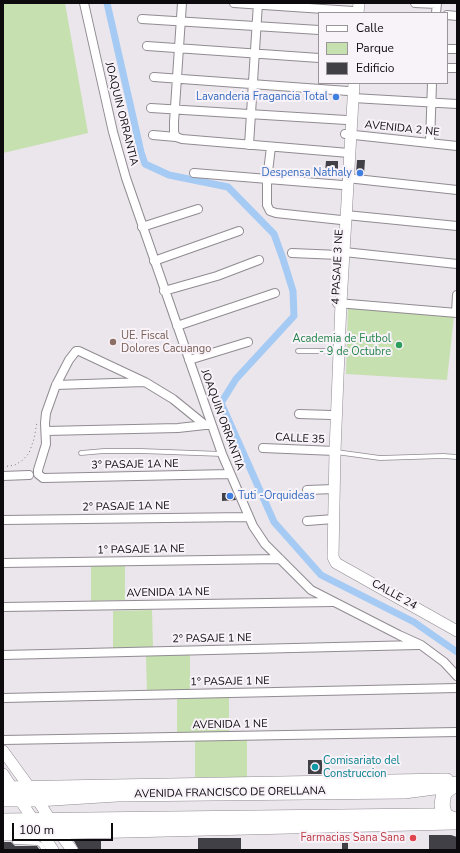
<!DOCTYPE html>
<html>
<head>
<meta charset="utf-8">
<style>
  body { margin:0 }
  #map { position:relative; width:460px; height:853px; overflow:hidden; background:#ebe5ec; font-family:"Nunito Sans",sans-serif }
  canvas { display:block }
  .frame { position:absolute; inset:0; border:4px solid #0c0a0d; pointer-events:none }
  .legend { position:absolute; left:318px; top:12px; width:130px; height:72px; box-sizing:border-box; background:#f8f2f9; border:1px solid #9a959b; margin:0; padding:5px 7px; list-style:none; font-size:12px; color:#0c0a0d }
  .legend li { display:flex; align-items:center; gap:8px; height:20px }
  .legend b { width:20px; border:1px solid #9a959b }
  .scale { position:absolute; left:12px; top:823px; width:101px; height:18px; box-sizing:border-box; border:2px solid #0c0a0d; border-top:0; padding-left:5px; font-size:12px; line-height:14px; white-space:nowrap; color:#0c0a0d; -webkit-text-stroke:3px #f8f2f9; paint-order:stroke }
</style>
</head>
<body>
<div id="map">
<canvas width="460" height="853"></canvas>
<div class="frame"></div>
<ul class="legend">
<li><b style="height:5px;background:#fff"></b>Calle</li>
<li><b style="height:11px;background:#c6e0b0"></b>Parque</li>
<li><b style="height:11px;background:#424047"></b>Edificio</li>
</ul>
<div class="scale">100 m</div>
</div>
<script>
const c = document.querySelector('canvas').getContext('2d');
c.lineJoin = 'round';
function fillPath(path, color) {
  c.fillStyle = color;
  c.fill(path, 'evenodd');
}
function toPath(rows) {
  const path = new Path2D();
  for (const r of rows) {
    path.moveTo(r[0], r[1]);
    for (let i = 2; i < r.length; i += 2) path.lineTo(r[i], r[i + 1]);
  }
  return path;
}
function stroke(path, color, width, dash) {
  c.strokeStyle = color;
  c.lineWidth = width;
  c.lineCap = dash ? 'butt' : 'round';
  c.setLineDash(dash || []);
  c.stroke(path);
}
function write(font, color, halo, rows, align = 'center') {
  c.font = font + ' "Nunito Sans",sans-serif';
  c.lineWidth = 4;
  c.setLineDash([]);
  c.textBaseline = 'middle';
  c.strokeStyle = halo;
  c.fillStyle = color;
  for (const [text, x, y, turn = 0] of rows) {
    c.save();
    c.translate(x, y);
    c.rotate((+turn || 0) * Math.PI / 180);
    c.textAlign = isNaN(turn) ? turn : align;
    if (halo) c.strokeText(text, 0, 0);
    c.fillText(text, 0, 0);
    c.restore();
  }
}
fillPath(toPath([
  [3,3,65,3,88,133,3,153],
  [348,306,454,316,447,380,346,374],
  [91,565,125,565,125,600,91,601],
  [152,610,153,648,113,648,113,611],
  [190,655,190,690,147,692,146,656],
  [229,697,229,733,177,733,177,699],
  [247,740,247,777,195,777,195,741]
]), '#c6e0b0');
stroke(toPath([
  [107,3,141,152,145,164,169,175,228,187,274,234,283,259,293,291,294,316,236,379,221,403,274,522,321,575,414,622,457,652]
]), '#a5caf4', 7);
fillPath(toPath([
  [357,160,365,160,364,174,356,173],
  [326,161,338,161,338,173,325,172],
  [222,493,233,493,236,500,222,501],
  [308,760,322,760,322,774,308,774],
  [342,835,348,835,348,850,342,850],
  [429,835,451,835,457,837,457,850,429,850],
  [198,838,241,838,241,850,198,850],
  [75,840,101,840,101,850,79,850,74,841],
  [4,842,11,842,15,846,37,846,40,850,3,850]
]), '#424047');
const lane = toPath([
  [298,351,333,351],
  [336,452,380,458,443,456,457,457],
  [81,453,104,451,141,451,222,454],
  [13,836,15,842,38,843,41,845,44,850]
]);
const street = toPath([
  [84,3,113,132,126,178,222,454,253,526,265,544,311,590,399,635,421,645,444,662,457,676],
  [182,3,174,122,174,132,176,137,182,139,349,153],
  [234,3,353,11],
  [415,3,437,4],
  [436,13,437,3],
  [447,15,457,16],
  [142,19,319,30],
  [147,46,319,58],
  [447,49,457,49],
  [447,68,457,68],
  [154,77,348,91],
  [353,98,457,104],
  [151,108,346,120],
  [345,134,457,146],
  [153,135,176,137],
  [430,143,432,83],
  [249,145,258,3],
  [271,147,267,180,267,205,270,211,276,213,341,220],
  [194,173,342,185],
  [347,178,457,190],
  [346,215,457,226],
  [142,227,198,209],
  [344,252,457,264],
  [292,253,339,255],
  [154,261,239,231],
  [164,291,217,276,259,260],
  [337,303,457,313],
  [456,313,457,295],
  [177,326,275,293],
  [189,360,248,342],
  [56,385,144,382],
  [299,414,331,415],
  [211,425,205,425,173,399,145,382,79,351,76,351,69,360,56,385,46,413,45,423,46,444,38,470,38,474,43,478,230,474],
  [46,431,178,428,205,425],
  [263,448,335,451],
  [3,476,29,475],
  [307,490,334,489],
  [3,520,249,517],
  [307,521,334,519],
  [3,563,280,559],
  [3,607,333,602],
  [3,655,418,645],
  [3,698,457,688],
  [3,740,457,732]
]);
const secondary = toPath([
  [358,13,359,3],
  [354,83,341,303,335,451,333,557,336,563,457,631],
  [3,751,30,788,51,821,72,850],
  [3,774,53,850]
]);
const primary = toPath([
  [3,788,447,780],
  [3,834,453,823]
]);
const highway = toPath([
  [454,785,444,792,442,805,444,813,447,817,455,820],
  [3,799,37,799,117,794,404,791,457,784],
  [3,821,426,816,436,816,457,821]
]);
stroke(lane, '#918b92', 5.5);
stroke(street, '#918b92', 10);
stroke(secondary, '#918b92', 12);
stroke(primary, '#918b92', 14);
stroke(highway, '#918b92', 16);
stroke(toPath([
  [3,467,15,465,23,460,29,453,34,439,37,422]
]), '#7b777c', 1, [1, 3]);
stroke(lane, '#fff', 4);
stroke(street, '#fff', 8);
stroke(secondary, '#fff', 11);
stroke(primary, '#fff', 13);
stroke(highway, '#fff', 15);
for (const [x, y, r, color] of [
  [336,97,4,"#3f7fe0"],
  [360,173,4,"#3f7fe0"],
  [113,342,4,"#8d6e63"],
  [399,345,4,"#2e9e5b"],
  [230,496,4,"#3f7fe0"],
  [315,767,4,"#0f9aa8"],
  [413,838,4,"#e0444e"]
]) {
  const dot = new Path2D();
  dot.arc(x, y, r, 0, 2 * Math.PI);
  c.fillStyle = color;
  c.fill(dot);
  stroke(dot, '#f8f2f9', 1.5);
}
write('11px', '#366cbe', '#f8f2f9', [
  ["Lavanderia Fragancia Total",328,97],
  ["Despensa Nathaly",352,173],
  ["Tuti -Orquideas",238,496,"left"]
], 'right');
write('11px', '#0c0a0d', '#f8f2f9', [
  ["JOAQUIN ORRANTIA",121,114,76],
  ["AVENIDA 2 NE",402,129,6],
  ["4 PASAJE 3 NE",338,267,-87],
  ["JOAQUIN ORRANTIA",222,420,70],
  ["CALLE 35",300,439,3],
  ["3° PASAJE 1A NE",135,465,-1],
  ["2° PASAJE 1A NE",126,507,-1],
  ["1° PASAJE 1A NE",141,550,-1],
  ["AVENIDA 1A NE",168,593,-1],
  ["CALLE 24",394,595,29],
  ["2° PASAJE 1 NE",212,639,-1],
  ["1° PASAJE 1 NE",230,682,-1],
  ["AVENIDA 1 NE",230,725,-1],
  ["AVENIDA FRANCISCO DE ORELLANA",230,793,-1]
]);
write('11px', '#785e54', '#f8f2f9', [
  ["UE. Fiscal",121,336],
  ["Dolores Cacuango",121,349]
], 'left');
write('11px', '#27864d', '#f8f2f9', [
  ["Academia de Futbol",391,339],
  ["- 9 de Octubre",391,352]
], 'right');
write('11px', '#0d838f', '#f8f2f9', [
  ["Comisariato del",323,761],
  ["Construccion",323,774]
], 'left');
write('11px', '#be3a42', '#f8f2f9', [
  ["Farmacias Sana Sana",405,838]
], 'right');
</script>
</body>
</html>
